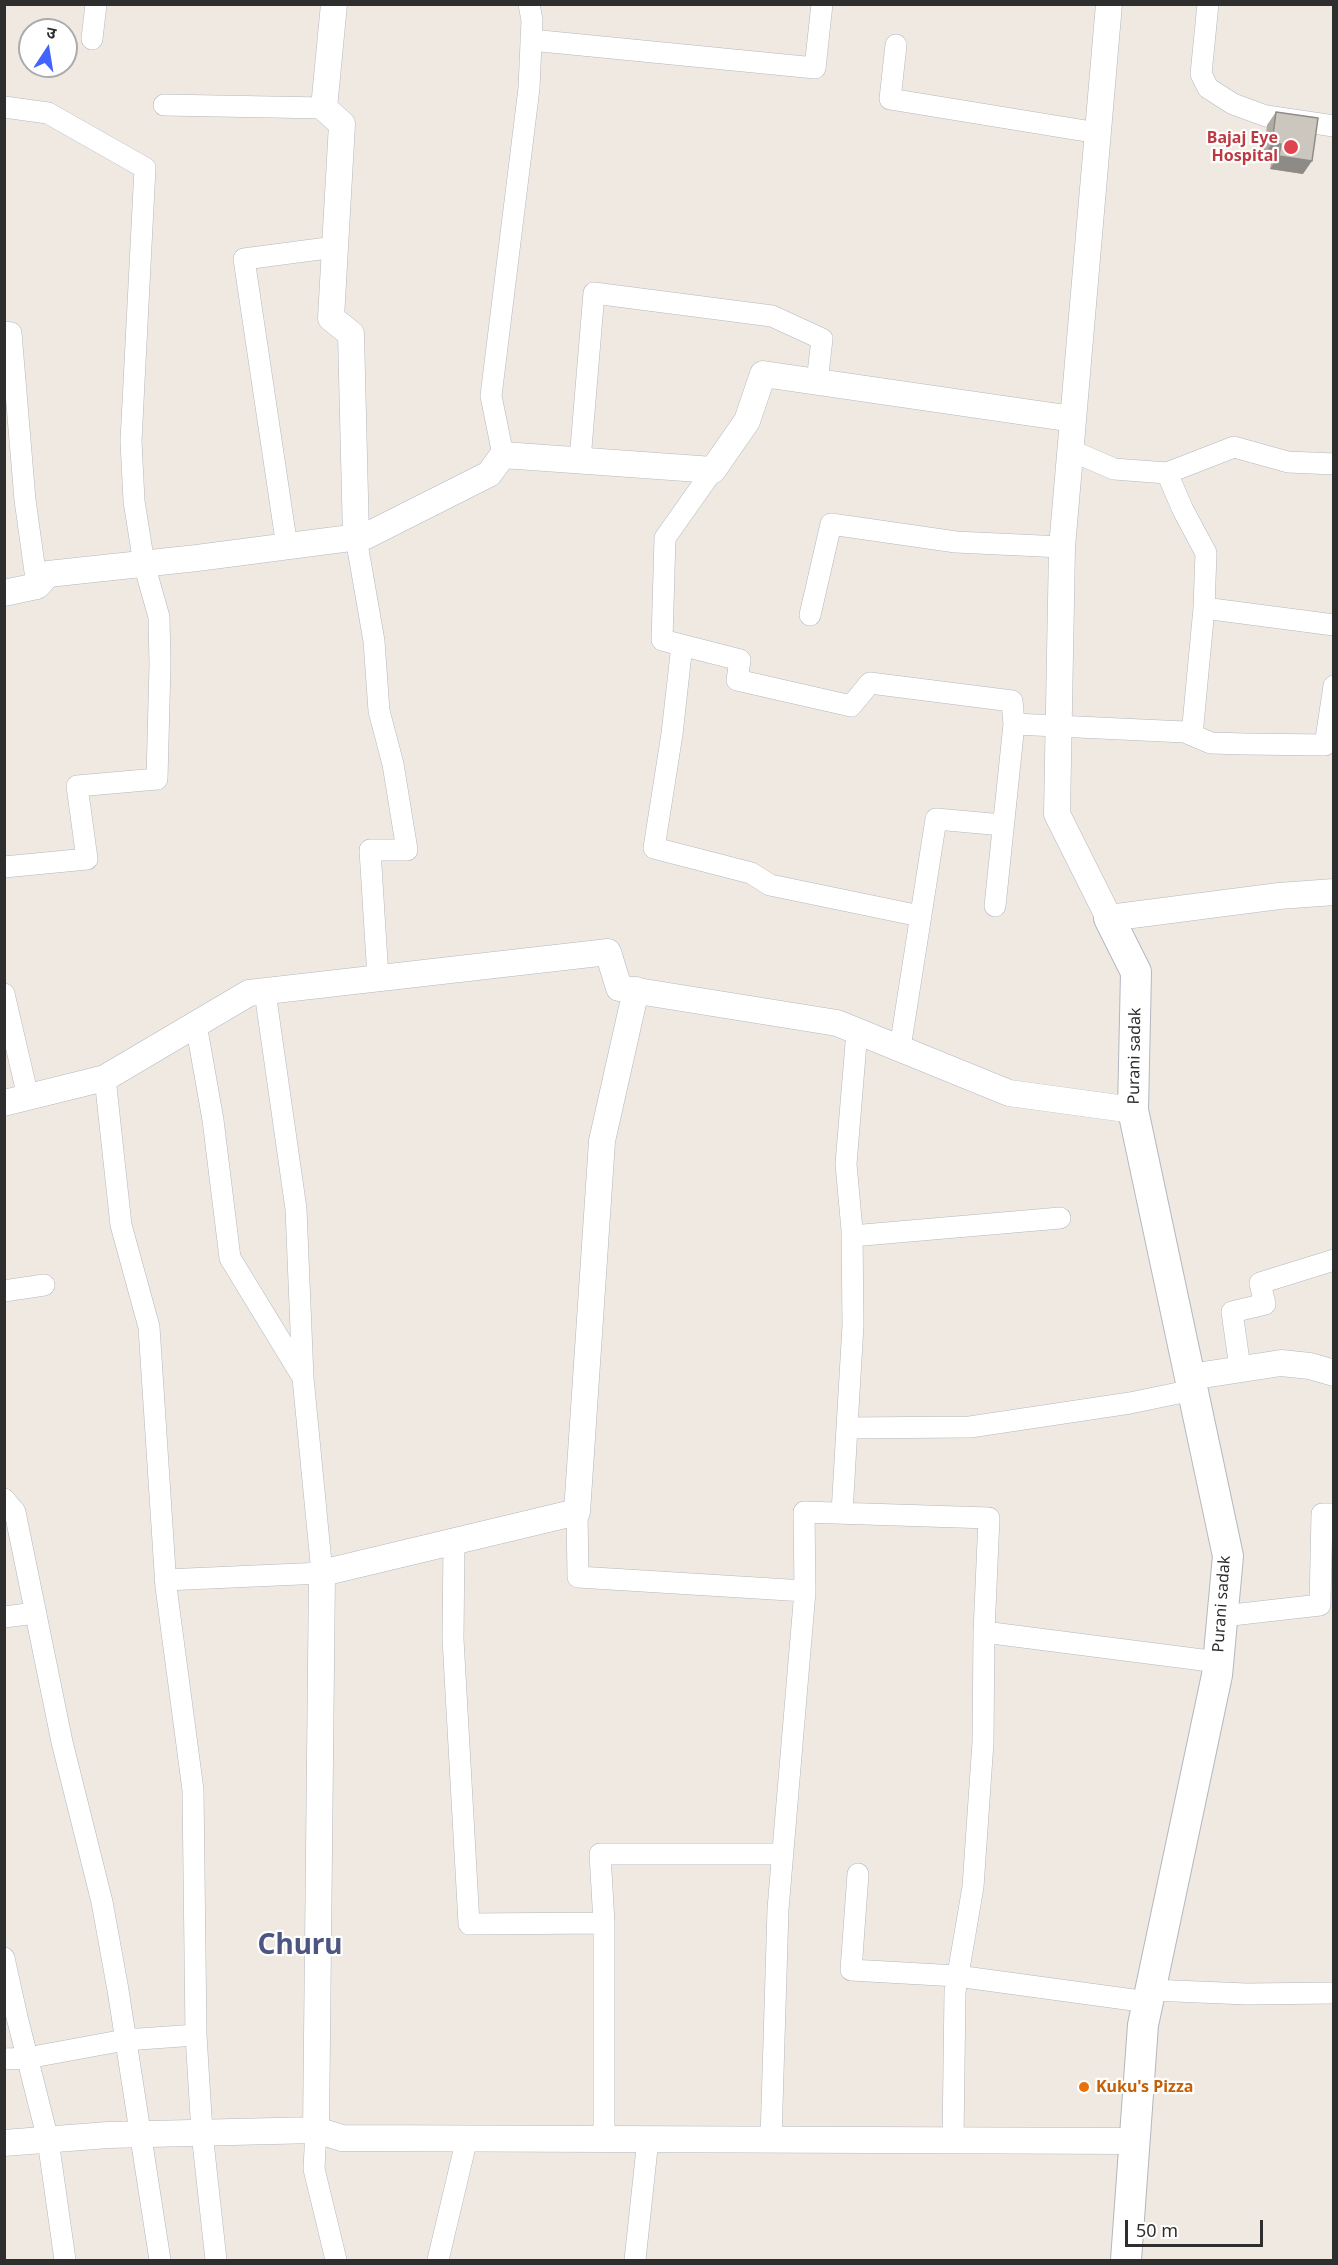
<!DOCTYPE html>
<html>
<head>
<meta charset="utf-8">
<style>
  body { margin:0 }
  #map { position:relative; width:1338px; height:2265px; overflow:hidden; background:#efe9e1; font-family:"Noto Sans","Noto Sans Devanagari",sans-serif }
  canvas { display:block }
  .frame { position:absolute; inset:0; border:6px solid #2e2e2e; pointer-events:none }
  .north { position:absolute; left:18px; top:18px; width:60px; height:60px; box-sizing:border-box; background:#fff; border:2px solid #ababab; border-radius:50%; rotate:12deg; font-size:16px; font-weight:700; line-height:24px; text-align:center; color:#2e2e2e }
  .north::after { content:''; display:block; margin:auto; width:21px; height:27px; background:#4264fb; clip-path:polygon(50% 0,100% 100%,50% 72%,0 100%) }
  .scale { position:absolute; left:1125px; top:2220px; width:138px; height:27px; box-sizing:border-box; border:3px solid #2e2e2e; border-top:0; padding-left:8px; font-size:18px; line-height:21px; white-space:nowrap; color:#2e2e2e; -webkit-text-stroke:4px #fff; paint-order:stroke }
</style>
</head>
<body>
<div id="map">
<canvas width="1338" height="2265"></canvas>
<div class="frame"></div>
<div class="north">उ</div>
<div class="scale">50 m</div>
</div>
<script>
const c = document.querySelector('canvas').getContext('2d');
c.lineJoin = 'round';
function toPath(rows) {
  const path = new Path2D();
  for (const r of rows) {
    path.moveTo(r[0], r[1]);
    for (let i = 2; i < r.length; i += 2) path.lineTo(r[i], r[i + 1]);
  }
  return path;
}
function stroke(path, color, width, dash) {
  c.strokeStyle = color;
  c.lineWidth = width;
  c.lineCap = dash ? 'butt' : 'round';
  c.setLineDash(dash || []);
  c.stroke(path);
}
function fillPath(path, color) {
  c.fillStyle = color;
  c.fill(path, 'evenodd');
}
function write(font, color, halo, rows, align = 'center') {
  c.font = font + ' "Noto Sans",sans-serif';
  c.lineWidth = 4.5;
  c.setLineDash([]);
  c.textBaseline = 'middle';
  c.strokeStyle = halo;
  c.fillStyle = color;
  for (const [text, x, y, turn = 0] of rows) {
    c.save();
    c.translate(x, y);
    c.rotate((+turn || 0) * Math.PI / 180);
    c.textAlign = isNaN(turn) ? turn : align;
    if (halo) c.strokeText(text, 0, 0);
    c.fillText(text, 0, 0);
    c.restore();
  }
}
const minor = toPath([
  [1208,4,1201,74,1208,88,1233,104,1266,116,1334,126],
  [92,39,96,4],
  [531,40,815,68,822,4],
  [896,45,890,99,1098,133],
  [164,105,324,108],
  [4,107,48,113,145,168,131,441,134,501,144,564,159,617,160,664,157,779,77,786,87,859,4,867],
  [4,332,11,333,25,500,37,586],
  [1070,450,1114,469,1167,473,1234,447,1288,462,1334,464],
  [503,455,491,396,529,88,532,20,529,4],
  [580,460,594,293,772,316,822,339,817,382],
  [713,470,665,538,662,640,740,660,737,680,851,706,870,683,1012,701,1014,724,1185,732,1211,743,1245,744,1325,745,1334,686],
  [1167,473,1183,510,1206,553,1204,608,1334,625],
  [356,538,374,641,379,711,393,764,407,850,370,850,378,978],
  [287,547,244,259,335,247],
  [810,615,831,524,956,542,1062,547],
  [682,645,672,734,654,848,751,873,770,885,920,916],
  [1192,735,1204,608],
  [995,906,1014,724],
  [4,994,28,1097],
  [196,1024,213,1120,230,1258,302,1376],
  [900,1048,936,819,1003,825],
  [105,1078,121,1225,149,1327,166,1587,193,1790,196,2035,202,2133,216,2260],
  [852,1236,1060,1218],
  [4,1291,44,1285],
  [1240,1368,1232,1312,1265,1304,1260,1283,1334,1260],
  [847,1428,970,1427,1130,1403,1193,1390],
  [4,1499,15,1512,62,1742,102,1902,118,1990,160,2260],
  [577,1512,578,1577,805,1591,778,1909,771,2139],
  [842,1513,853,1325,852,1230,846,1164,857,1031],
  [454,1542,453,1639,469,1924,604,1923],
  [165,1580,322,1573,303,1378,296,1209,265,992],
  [805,1591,804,1512,989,1518,984,1632],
  [1223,1616,1320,1605,1322,1514,1334,1514],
  [4,1617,36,1613],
  [858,1874,851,1970,957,1976,1148,2002],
  [4,1958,17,2017,48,2140,65,2260],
  [1150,1990,1247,1994,1334,1993],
  [4,2059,27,2058,125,2040,196,2035],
  [316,2130,314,2169,336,2260],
  [604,2139,604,1923,600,1854,782,1854],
  [953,2140,955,1992,973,1887,983,1742,984,1632,1218,1662],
  [438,2260,467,2138],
  [635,2260,648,2139]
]);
const tertiary = toPath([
  [334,4,324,108,342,124,331,318,351,334,356,538],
  [1109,4,1062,547,1057,814,1109,918,1279,896,1334,892],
  [4,593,37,586,48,574,197,558,366,536,489,474,503,455,713,470,747,421,763,374,1073,419],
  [4,1103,105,1078,249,993,608,952,619,988,837,1023,1009,1093,1133,1110],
  [1190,1377,1281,1363,1310,1366,1334,1373],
  [316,2130,322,1573,577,1512,602,1141,636,990],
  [4,2143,108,2135,316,2130,342,2138,1134,2141]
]);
const secondary = toPath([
  [1109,918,1136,972,1133,1110,1228,1556,1217,1675,1143,2025,1126,2260]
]);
stroke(minor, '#b4b7c1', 22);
stroke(tertiary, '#b4b7c1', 27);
stroke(secondary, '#b4b7c1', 32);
stroke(minor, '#fff', 21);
stroke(tertiary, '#fff', 26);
stroke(secondary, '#fff', 30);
fillPath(toPath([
  [1276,112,1303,174,1270,169,1272,157,1263,156,1267,125]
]), '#afaba4');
fillPath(toPath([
  [1272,143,1281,144,1272,157,1263,156],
  [1279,156,1312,161,1303,174,1270,169]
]), '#8e8b86');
const building = toPath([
  [1276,112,1318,118,1312,161,1279,156,1281,144,1272,143,1276,112]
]);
fillPath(building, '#cbc7bf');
stroke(building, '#8e8b86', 1.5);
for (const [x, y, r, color] of [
  [1291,147,8,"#e0444e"],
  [1084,2087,6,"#e8710a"]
]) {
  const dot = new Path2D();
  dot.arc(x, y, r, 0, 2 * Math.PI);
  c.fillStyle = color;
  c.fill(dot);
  stroke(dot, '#fff', 2);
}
write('bold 16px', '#be3a42', '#fff', [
  ["Bajaj Eye",1278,138],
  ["Hospital",1278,156]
], 'right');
write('16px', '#2e2e2e', '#fff', [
  ["Purani sadak",1135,1056,-89],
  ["Purani sadak",1222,1604,-86]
]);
write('bold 16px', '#c56008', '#fff', [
  ["Kuku's Pizza",1096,2087]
], 'left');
write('bold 28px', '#4d5680', '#fff', [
  ["Churu",300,1946]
]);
</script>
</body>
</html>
